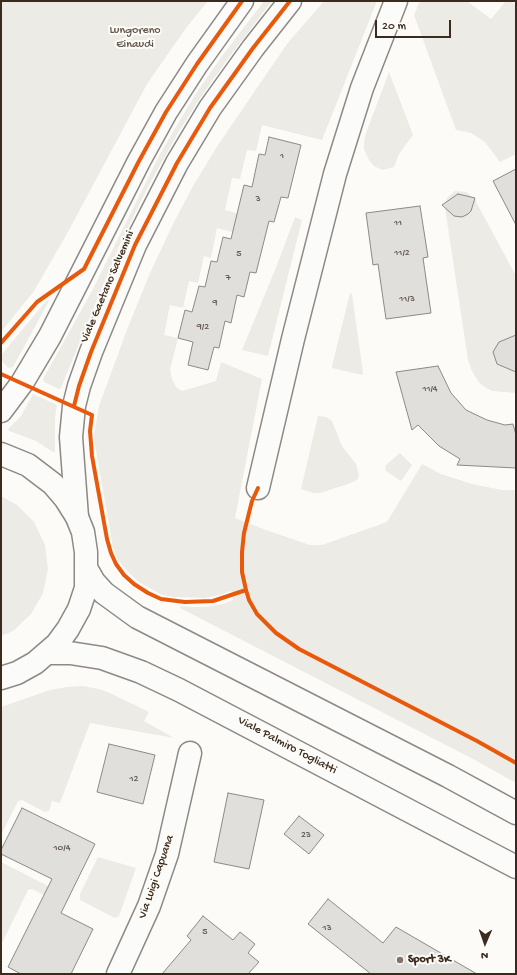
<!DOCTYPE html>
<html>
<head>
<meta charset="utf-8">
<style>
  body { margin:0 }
  #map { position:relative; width:517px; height:975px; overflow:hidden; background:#fcfbf8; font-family:"Gochi Hand",sans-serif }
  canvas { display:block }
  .frame { position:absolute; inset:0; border:2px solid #3b2a1e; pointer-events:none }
  .north { position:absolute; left:465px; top:923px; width:40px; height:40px; -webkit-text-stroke:3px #fdfcf7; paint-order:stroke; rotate:182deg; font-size:11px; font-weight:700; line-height:16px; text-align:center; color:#3b2a1e }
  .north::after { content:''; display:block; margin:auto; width:14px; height:18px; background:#3b2a1e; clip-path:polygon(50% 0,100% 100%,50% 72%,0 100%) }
  .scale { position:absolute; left:375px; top:20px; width:76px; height:18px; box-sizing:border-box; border:2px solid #3b2a1e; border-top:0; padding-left:5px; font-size:12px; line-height:14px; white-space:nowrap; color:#3b2a1e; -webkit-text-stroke:3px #fdfcf7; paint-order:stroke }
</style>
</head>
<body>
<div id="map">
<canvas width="517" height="975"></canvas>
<div class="frame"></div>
<div class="north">N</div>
<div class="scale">20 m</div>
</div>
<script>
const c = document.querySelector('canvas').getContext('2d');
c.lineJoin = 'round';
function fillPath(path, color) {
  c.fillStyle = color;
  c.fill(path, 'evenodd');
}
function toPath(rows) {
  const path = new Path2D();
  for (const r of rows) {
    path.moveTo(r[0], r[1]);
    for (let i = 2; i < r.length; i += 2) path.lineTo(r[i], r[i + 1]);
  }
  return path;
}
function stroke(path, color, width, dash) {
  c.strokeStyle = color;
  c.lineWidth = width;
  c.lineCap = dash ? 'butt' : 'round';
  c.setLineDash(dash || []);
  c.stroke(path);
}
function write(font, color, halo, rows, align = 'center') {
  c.font = font + ' "Gochi Hand",sans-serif';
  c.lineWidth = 4;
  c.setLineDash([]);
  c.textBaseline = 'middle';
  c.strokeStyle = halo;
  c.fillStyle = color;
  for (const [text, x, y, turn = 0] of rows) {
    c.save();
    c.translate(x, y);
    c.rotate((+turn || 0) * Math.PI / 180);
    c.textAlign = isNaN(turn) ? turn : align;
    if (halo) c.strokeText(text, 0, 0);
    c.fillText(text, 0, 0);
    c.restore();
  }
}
fillPath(toPath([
  [1,1,208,1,186,28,147,84,68,232,34,291,1,332],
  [264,1,272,1,227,60,200,98,178,133,148,187,120,244,61,388,59,389,44,382,43,379,92,291,160,154,195,95,222,56],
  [324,1,377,1,322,140,262,125,256,151,247,150,240,179,232,178,225,210,267,221,263,240,217,228,211,258,204,256,198,283,189,281,183,308,170,305,164,335,178,338,170,370,172,379,176,387,182,391,216,381,221,362,262,379,235,518,263,529,310,545,322,545,387,522,422,464,441,474,472,484,502,490,516,490,516,783,473,759,180,608,181,606,192,607,205,607,223,604,233,600,231,591,220,595,205,598,173,597,162,595,139,582,128,572,118,560,113,547,95,445,94,435,99,406,128,327,150,273,173,224,193,186,218,145,287,44],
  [420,1,467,1,491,19,506,1,511,1,516,5,516,154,500,162,485,142,471,133,456,130,414,15],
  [389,72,413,135,399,154,394,167,382,170,374,166,369,160,364,149,364,141,366,133],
  [455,191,466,192,474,198,516,276,516,393,492,391,483,386,478,381,472,371,468,360,445,208,446,201,447,198],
  [295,217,302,220,268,356,242,350,277,265],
  [350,293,352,294,363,373,362,375,332,368,332,366],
  [47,300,49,301,13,367,8,368,3,362,1,358,2,354],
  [33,394,57,405,55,418,55,452,53,452,36,441,9,431,8,429,21,416],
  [318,416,326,417,332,421,342,446,356,464,359,476,357,480,348,484,320,493,314,493,301,489],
  [400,453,412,465,401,481,386,471,385,466],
  [1,496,17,505,34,522,45,545,48,569,43,593,31,614,13,631,1,636],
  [83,686,99,689,112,694,149,712,144,721,174,738,90,723,60,803,52,801,49,811,45,812,22,800,18,801,1,835,1,707,50,690,67,687],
  [98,857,136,868,119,916,115,918,80,900,80,894],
  [1,862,56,890,50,898,32,889,28,890,1,945]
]), '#edebe6');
const building = toPath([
  [269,137,301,145,288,198,281,197,274,222,269,221,256,273,250,272,244,297,237,295,231,323,225,321,219,348,214,347,208,370,188,365,193,342,178,338,185,310,192,312,199,286,205,287,211,261,217,262,223,237,231,239,244,185,252,187,259,154,265,155,269,137],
  [516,169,516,225,493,181,516,169],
  [458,194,475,198,471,211,468,214,462,217,454,216,442,205,458,194],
  [420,206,428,257,423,258,431,313,386,319,378,264,373,265,366,213,420,206],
  [516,335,516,372,497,364,493,352,499,342,516,335],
  [438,366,451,393,466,410,487,420,505,425,513,424,516,435,516,468,457,465,460,459,439,446,418,425,412,430,396,372,438,366],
  [109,744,155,755,143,804,97,792,109,744],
  [228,793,264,800,249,869,214,862,228,793],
  [22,808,95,844,61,913,93,929,71,974,21,974,8,967,52,879,1,854,1,850,22,808],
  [299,816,324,835,309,854,284,834,299,816],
  [328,899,383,943,396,927,477,974,371,974,308,924,328,899],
  [203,916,233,940,240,932,255,944,248,953,259,962,248,974,162,974,191,940,187,936,203,916]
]);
fillPath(building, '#e0dfdc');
stroke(building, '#8d8985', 1);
const street = toPath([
  [258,488,293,339,335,174,362,88,396,1],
  [118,974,149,906,167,854,190,753]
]);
const secondary = toPath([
  [1,411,22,383,50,336,139,161,166,112,197,64,242,1],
  [77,517,71,437,74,406,79,386,91,352,135,245,177,163,210,108,253,48,290,1]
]);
const primary = toPath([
  [1,454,28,465,53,484,65,498,77,517,83,532,86,552,86,588,79,609,68,629,57,644,35,663,17,673,1,678],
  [86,568,94,582,104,593,137,617,448,776,516,813],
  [48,653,70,653,102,658,141,672,179,690,516,867]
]);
stroke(street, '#8d8985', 25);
stroke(secondary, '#8d8985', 25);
stroke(primary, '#8d8985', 25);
stroke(street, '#fbfbf9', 22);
stroke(secondary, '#fbfbf9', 22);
stroke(primary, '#fbfbf9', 22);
stroke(toPath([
  [1,343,37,302,84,269,139,161,166,112,197,64,242,1],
  [1,374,92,415,90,431,92,456,107,539,111,553,116,564,124,575,134,584,148,593,161,599,185,602,213,601,246,590],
  [74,406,79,386,91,352,135,245,177,163,210,108,253,48,290,1],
  [258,488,252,501,244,533,242,552,242,572,246,590,249,600,257,614,276,633,299,649,477,741,516,763]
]), '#e8590c', 4);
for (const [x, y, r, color] of [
  [400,960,4,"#7f736a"]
]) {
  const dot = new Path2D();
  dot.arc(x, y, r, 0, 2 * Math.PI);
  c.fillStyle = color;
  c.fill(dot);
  stroke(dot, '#fdfcf7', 1.5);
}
write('10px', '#64574e', null, [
  ["1",282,156],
  ["3",258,199],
  ["11",398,223],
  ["11/2",402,253],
  ["5",239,254],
  ["7",228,278],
  ["11/3",407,299],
  ["9",215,303],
  ["9/2",203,327],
  ["11/4",430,389],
  ["12",134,779],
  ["23",306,835],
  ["10/4",62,848],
  ["13",327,928],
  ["5",205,932]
]);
write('12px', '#64574c', '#fdfcf7', [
  ["Lungoreno",135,31],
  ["Einaudi",135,45]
]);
write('12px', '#3b2a1e', '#fdfcf7', [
  ["Viale Gaetano Salvemini",108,287,-67],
  ["Viale Palmiro Togliatti",287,746,28],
  ["Via Luigi Capuana",157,877,-71]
]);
write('bold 12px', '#3b2a1e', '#fdfcf7', [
  ["Sport 3K",408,960]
], 'left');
</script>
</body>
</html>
